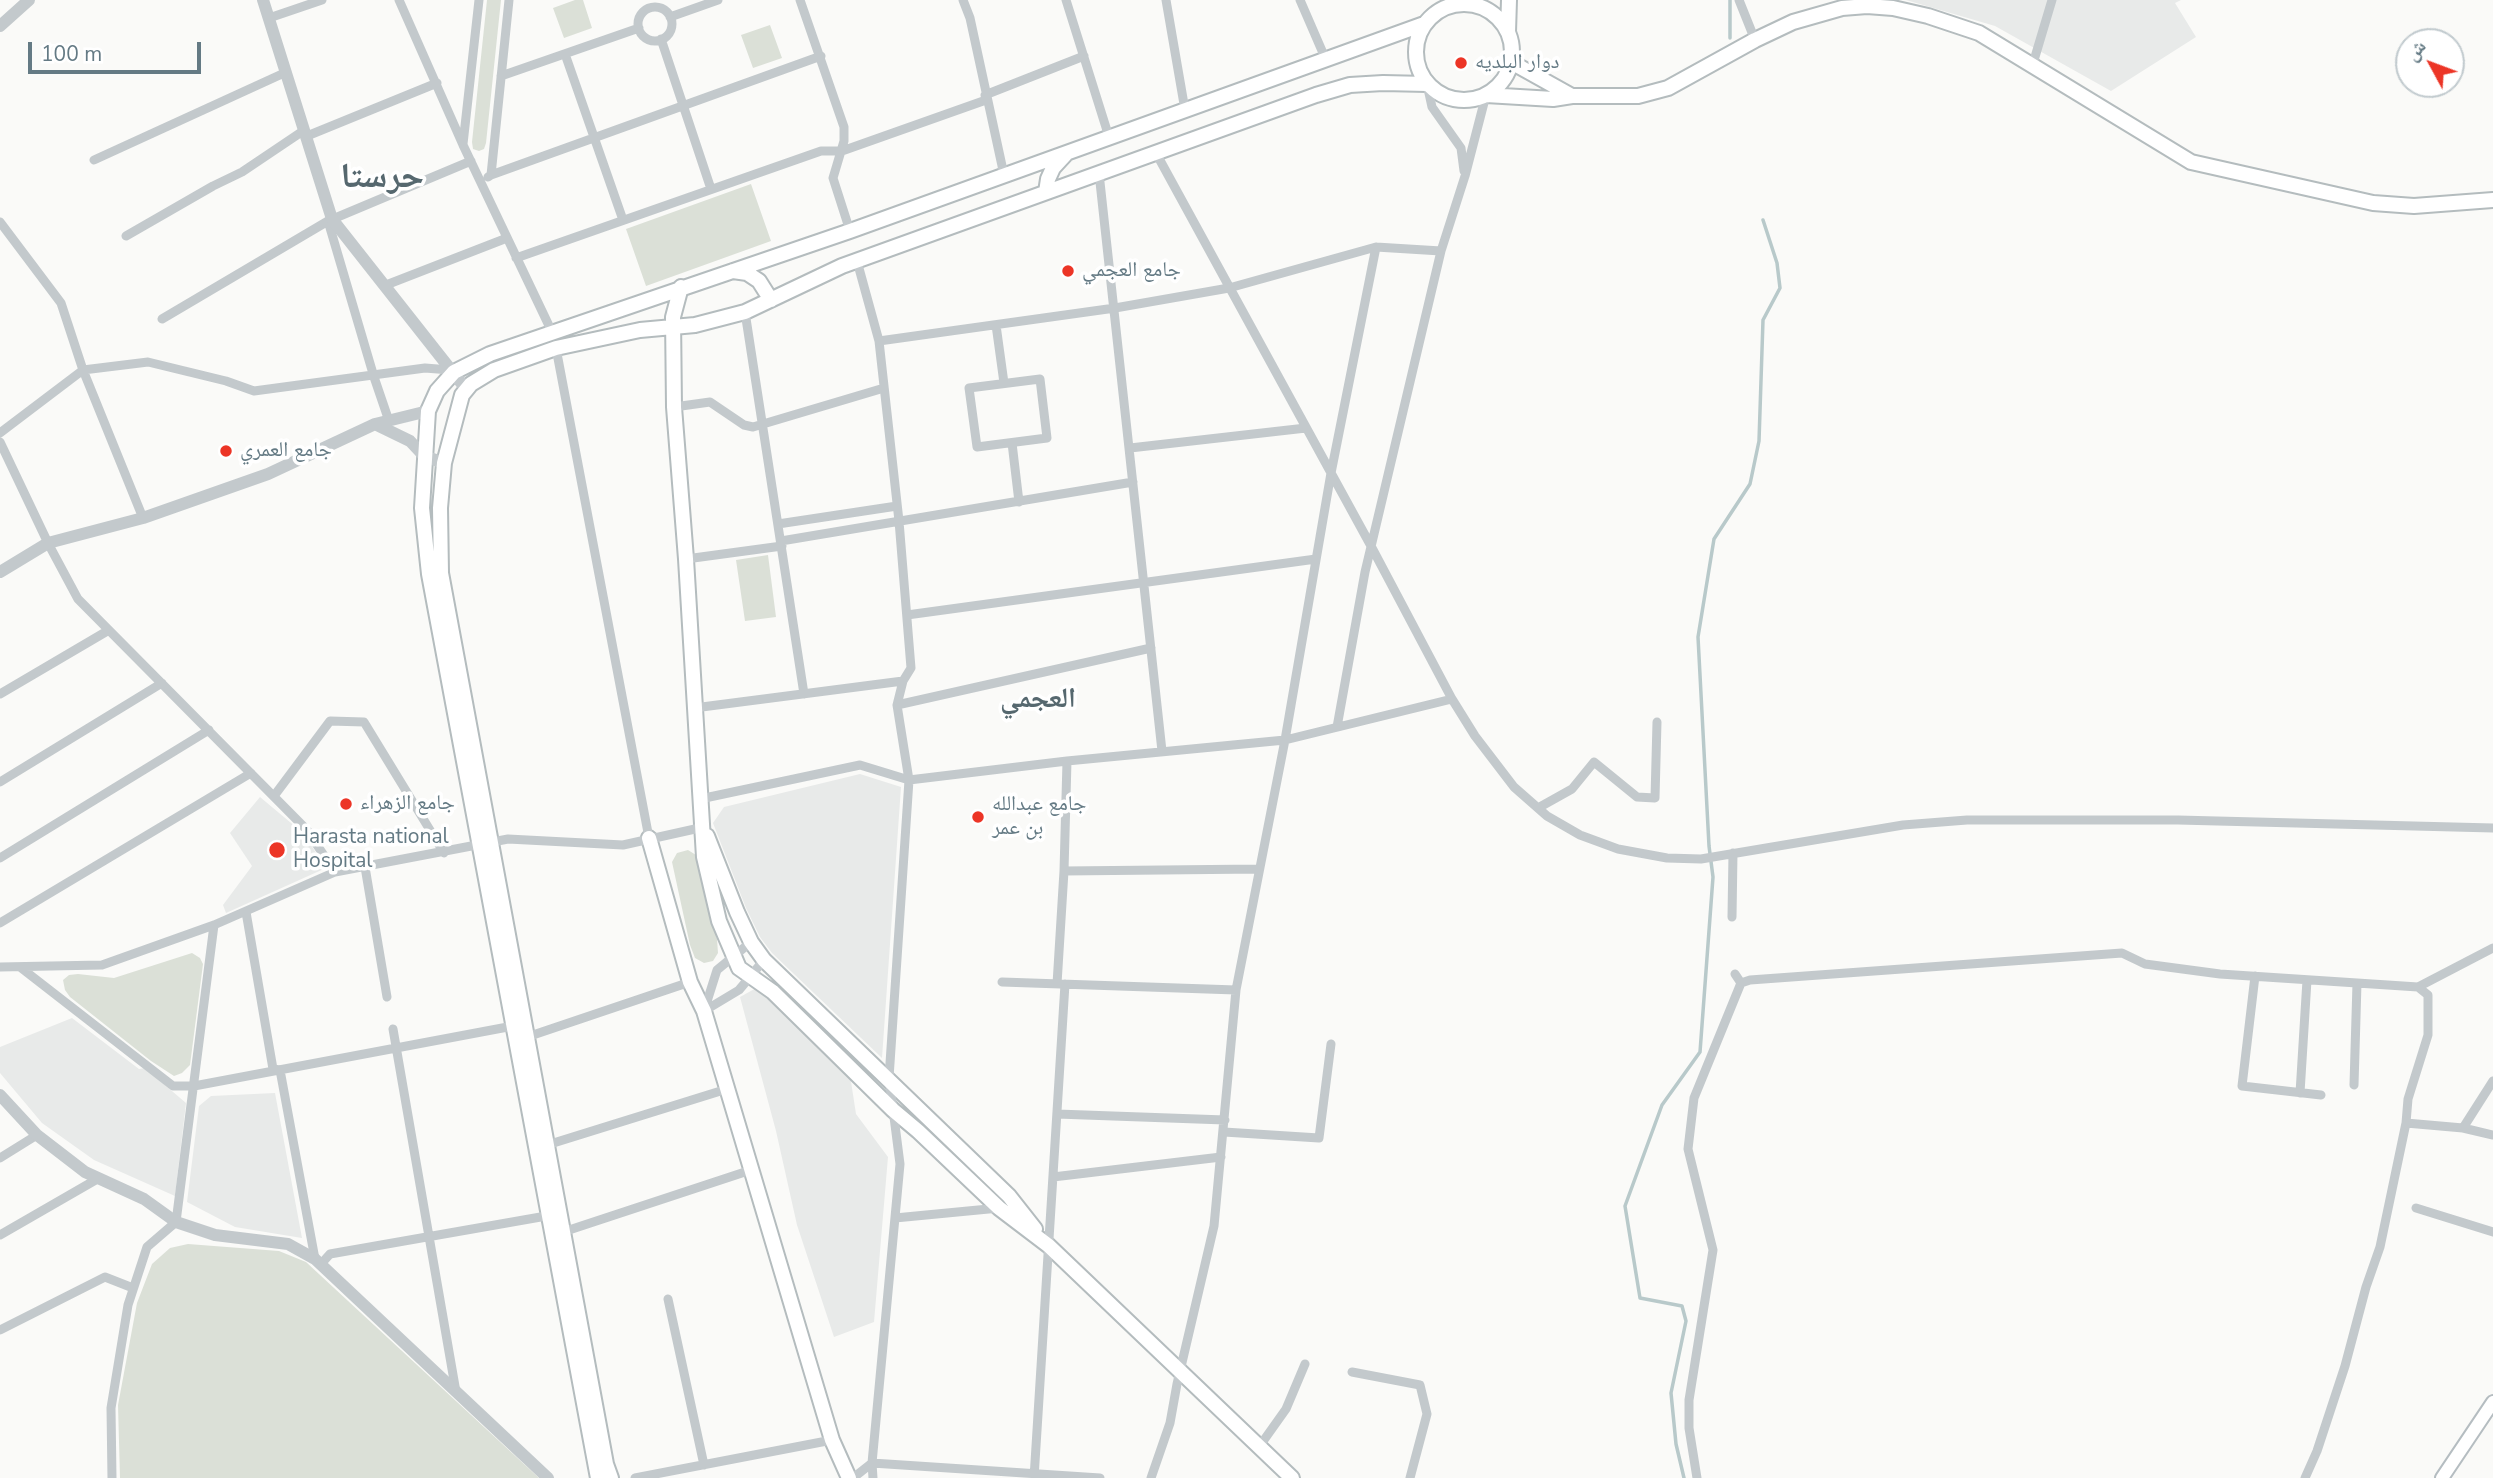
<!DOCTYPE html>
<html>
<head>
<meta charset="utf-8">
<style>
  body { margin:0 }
  #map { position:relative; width:2493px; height:1478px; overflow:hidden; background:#fafaf8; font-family:"Nunito Sans","Noto Naskh Arabic",sans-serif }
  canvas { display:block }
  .north { position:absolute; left:2395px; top:28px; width:70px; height:70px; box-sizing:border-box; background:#fff; border:2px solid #c1cace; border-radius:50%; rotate:311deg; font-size:19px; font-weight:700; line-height:28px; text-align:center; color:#647a84 }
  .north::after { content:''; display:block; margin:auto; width:24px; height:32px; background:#ec3526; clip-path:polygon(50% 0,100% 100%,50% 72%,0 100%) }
  .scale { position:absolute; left:28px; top:42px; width:173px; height:32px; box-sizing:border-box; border:4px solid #647a84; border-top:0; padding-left:9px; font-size:21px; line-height:24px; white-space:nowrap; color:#647a84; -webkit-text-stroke:5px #fff; paint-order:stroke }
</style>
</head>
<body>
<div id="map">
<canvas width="2493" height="1478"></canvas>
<div class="north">ش</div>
<div class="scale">100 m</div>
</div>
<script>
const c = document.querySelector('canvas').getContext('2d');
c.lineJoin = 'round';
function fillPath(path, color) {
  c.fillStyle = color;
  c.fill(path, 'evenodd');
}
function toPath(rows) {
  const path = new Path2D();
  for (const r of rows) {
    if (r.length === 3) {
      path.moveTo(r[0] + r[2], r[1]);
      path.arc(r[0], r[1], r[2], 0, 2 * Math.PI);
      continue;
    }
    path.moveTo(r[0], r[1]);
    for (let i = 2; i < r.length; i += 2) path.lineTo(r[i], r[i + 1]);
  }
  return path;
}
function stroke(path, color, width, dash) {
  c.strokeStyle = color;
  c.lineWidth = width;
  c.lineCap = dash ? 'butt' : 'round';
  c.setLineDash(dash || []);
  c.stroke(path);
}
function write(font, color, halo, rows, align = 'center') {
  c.font = font + ' "Nunito Sans","Noto Naskh Arabic",sans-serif';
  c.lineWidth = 7;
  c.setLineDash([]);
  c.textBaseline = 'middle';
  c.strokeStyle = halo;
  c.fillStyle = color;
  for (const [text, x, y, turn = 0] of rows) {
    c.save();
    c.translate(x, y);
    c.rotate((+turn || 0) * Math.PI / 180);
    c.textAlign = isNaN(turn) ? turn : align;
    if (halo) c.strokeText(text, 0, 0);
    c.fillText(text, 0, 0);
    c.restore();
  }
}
fillPath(toPath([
  [1906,0,2181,0,2175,3,2196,37,2111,91,1995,26],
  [860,774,901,787,882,1058,772,953,760,937,746,908,713,823,724,807],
  [260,797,303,833,326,868,226,913,223,905,252,866,230,833],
  [758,987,850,1075,856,1114,888,1157,874,1322,834,1337,797,1225,776,1131,740,997],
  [72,1018,139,1069,145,1068,186,1103,175,1196,94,1160,42,1123,0,1073,0,1047],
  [275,1093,302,1238,235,1227,187,1202,199,1106,211,1096]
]), '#e8eae9');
fillPath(toPath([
  [487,0,501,0,486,143,484,149,479,151,473,149,472,142],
  [575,0,583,0,592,28,564,38,553,8],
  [770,25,782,58,753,68,741,35],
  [751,184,771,241,646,286,626,229],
  [768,555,776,617,745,621,736,560],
  [688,850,696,855,717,939,718,953,713,961,704,963,695,958,690,945,672,862,677,853],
  [192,953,200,958,203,964,190,1065,182,1073,174,1076,151,1061,70,997,65,990,63,980,69,975,78,974,114,978],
  [188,1244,279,1251,306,1262,539,1478,120,1478,118,1405,137,1303,152,1264,170,1248]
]), '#dbe0d7');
stroke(toPath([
  [1730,0,1730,38],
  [1684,1478,1676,1444,1671,1393,1686,1321,1682,1306,1640,1298,1625,1206,1662,1105,1700,1052,1713,877,1709,846,1698,637,1714,539,1750,484,1759,441,1763,320,1780,288,1777,263,1763,220]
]), '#b8c9ca', 3.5);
const secondary = toPath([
  [2442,1478,2493,1402]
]);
const primary = toPath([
  [1464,52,48],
  [1508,32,1509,0],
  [1511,62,1572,96],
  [1486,95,1553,99,1572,96,1638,96,1668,88,1755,40,1793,22,1842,8,1867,6,1893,8,1928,16,1979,33,2191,162,2373,203,2414,206,2493,200],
  [1046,192,1048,179,1053,168,1065,155],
  [733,271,747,273,759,281,771,300],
  [681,287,673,317,674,407,686,559,704,857,719,921,739,968,773,992,893,1110,918,1131,999,1208,1049,1246,1292,1478],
  [707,836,737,912,751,942,764,960,1009,1196,1035,1229],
  [649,838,690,982,704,1011,832,1440,849,1478],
  [598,1478,429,574,422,508,428,411,437,391,454,372,490,354,850,231,1424,24],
  [611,1478,606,1464,441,573,440,508,444,463,462,395,471,384,494,370,556,348,640,330,695,325,745,312,842,266,1316,95,1350,85,1383,83,1427,84]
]);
stroke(secondary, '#b5bdc1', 16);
stroke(primary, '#b4bcbe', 18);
stroke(toPath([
  [399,0,463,145,552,332],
  [800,0,844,127,844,141,833,178,850,231],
  [963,0,970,18,1004,175],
  [1066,0,1109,137],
  [1166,0,1185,110],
  [1300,0,1326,60],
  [1739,0,1755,40],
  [655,24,17],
  [670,17,718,0],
  [269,18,322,0],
  [661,39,711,189],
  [565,54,623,220],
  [2032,67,2052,0],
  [501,76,639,28],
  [1427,84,1432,107,1461,148,1464,171],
  [985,95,1084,56],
  [307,136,437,83],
  [463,144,479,0],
  [1156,153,1371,546,1452,699,1475,736,1514,787,1547,816,1580,835,1618,849,1667,858,1701,859,1903,825,1967,820,2178,820,2493,828],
  [94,160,282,74],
  [1099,173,1162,751],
  [491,175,821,56],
  [488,177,491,175,509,0],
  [328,221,374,377,389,421],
  [0,222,61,303,83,370,143,518],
  [126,236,213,186,242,172,300,133],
  [516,258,821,151,842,151,986,100],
  [386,285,507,238],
  [745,312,804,694],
  [162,319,328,221,471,161],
  [996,325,1004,383],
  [879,341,1115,308,1229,288,1376,247,1441,251],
  [556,348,649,838],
  [1040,379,1047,438,977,447,969,388,1040,379],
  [674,407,710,402,744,425,753,427,884,388],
  [0,433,83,370,148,362,226,381,254,391,425,368,450,370],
  [0,442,48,543,78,599,307,830,335,872],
  [1012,443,1019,502],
  [1130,448,1306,428],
  [778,524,897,506],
  [781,541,1133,482],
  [686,559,782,546],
  [907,615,1316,559],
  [0,694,109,630],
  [897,705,1151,648],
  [694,708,903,681],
  [1337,727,1365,572,1441,251,1465,176,1486,95],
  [0,782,162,683],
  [274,796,330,721,364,722,444,853],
  [700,799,860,765,909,780,1067,761,1285,740,1452,699],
  [1538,808,1572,789,1594,762,1637,797,1655,798,1657,722],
  [0,858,209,730],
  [365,867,387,997],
  [1064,871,1259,869],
  [246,912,273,1069,280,1070,315,1259],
  [1732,917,1733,853],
  [0,923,251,773],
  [751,942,717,970,704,1011,739,990,764,960],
  [0,967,102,965,214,925,335,872,508,839,623,845,704,827],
  [20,967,173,1086,194,1086,513,1026],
  [1735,974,1741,983],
  [2255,976,2242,1086,2321,1095],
  [1002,982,1236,990],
  [1057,984,1064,871,1067,761],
  [393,1029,456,1392],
  [527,1037,690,982],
  [2354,1085,2357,983],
  [2300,1093,2307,980],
  [1057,1114,1225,1120],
  [2406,1123,2463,1128,2493,1135],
  [2463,1128,2493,1081],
  [1224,1132,1319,1138,1331,1044],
  [547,1145,727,1089],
  [0,1158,37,1135],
  [1053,1177,1221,1157],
  [2416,1208,2493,1232],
  [895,1218,999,1208],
  [563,1232,751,1170],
  [0,1235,99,1178],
  [321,1264,330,1254,552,1215],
  [668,1299,704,1465],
  [0,1330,105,1277,133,1288],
  [1352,1372,1420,1385,1427,1414,1410,1478],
  [1259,1447,1286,1409,1305,1364],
  [112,1478,111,1408,128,1305,147,1247,176,1222,214,925],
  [635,1478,832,1440],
  [853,1478,872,1463,900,1164,889,1078,909,780,897,705,903,681,911,668,899,521,879,341,857,261],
  [873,1478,872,1463,1100,1478],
  [1034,1478,1065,984],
  [1151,1478,1170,1423,1177,1384,1214,1226,1236,990,1285,740,1331,473,1376,247],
  [1697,1478,1689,1428,1689,1400,1713,1250,1688,1149,1694,1098,1741,983,1750,980,2122,953,2145,964,2220,974,2418,987,2493,948],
  [2305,1478,2317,1451,2345,1366,2366,1287,2380,1247,2406,1123,2408,1099,2428,1035,2428,995,2418,987]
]), '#c3c9cc', 9);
stroke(toPath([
  [263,0,332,219,466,389],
  [0,26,29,0],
  [375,424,410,441,424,456,444,463],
  [0,572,48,543,143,518,268,474,375,424,428,411],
  [0,1095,37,1135,85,1172,144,1199,176,1222,215,1235,288,1244,315,1259,548,1478]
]), '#c3c9cc', 12);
stroke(secondary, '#fff', 12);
stroke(primary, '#fff', 14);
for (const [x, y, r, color] of [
  [1461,63,7,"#ec3526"],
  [1068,271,7,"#ec3526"],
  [226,451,7,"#ec3526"],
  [346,804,7,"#ec3526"],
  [978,817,7,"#ec3526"],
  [277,850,9,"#ec3526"]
]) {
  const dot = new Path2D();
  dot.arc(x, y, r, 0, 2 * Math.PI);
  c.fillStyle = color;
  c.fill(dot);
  stroke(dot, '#fff', 2.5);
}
write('21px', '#647a84', '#fff', [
  ["دوار البلديه",1475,63],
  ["جامع العجمي",1082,271],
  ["جامع العمري",240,451],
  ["جامع الزهراء",360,804],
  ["جامع عبدالله",992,805],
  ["بن عمر",992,829],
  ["Harasta national",293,838],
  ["Hospital",293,862]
], 'left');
write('bold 28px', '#56686f', '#fff', [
  ["العجمي",1038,700]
]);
write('bold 35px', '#56686f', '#fff', [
  ["حرستا",382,179]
]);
</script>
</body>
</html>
